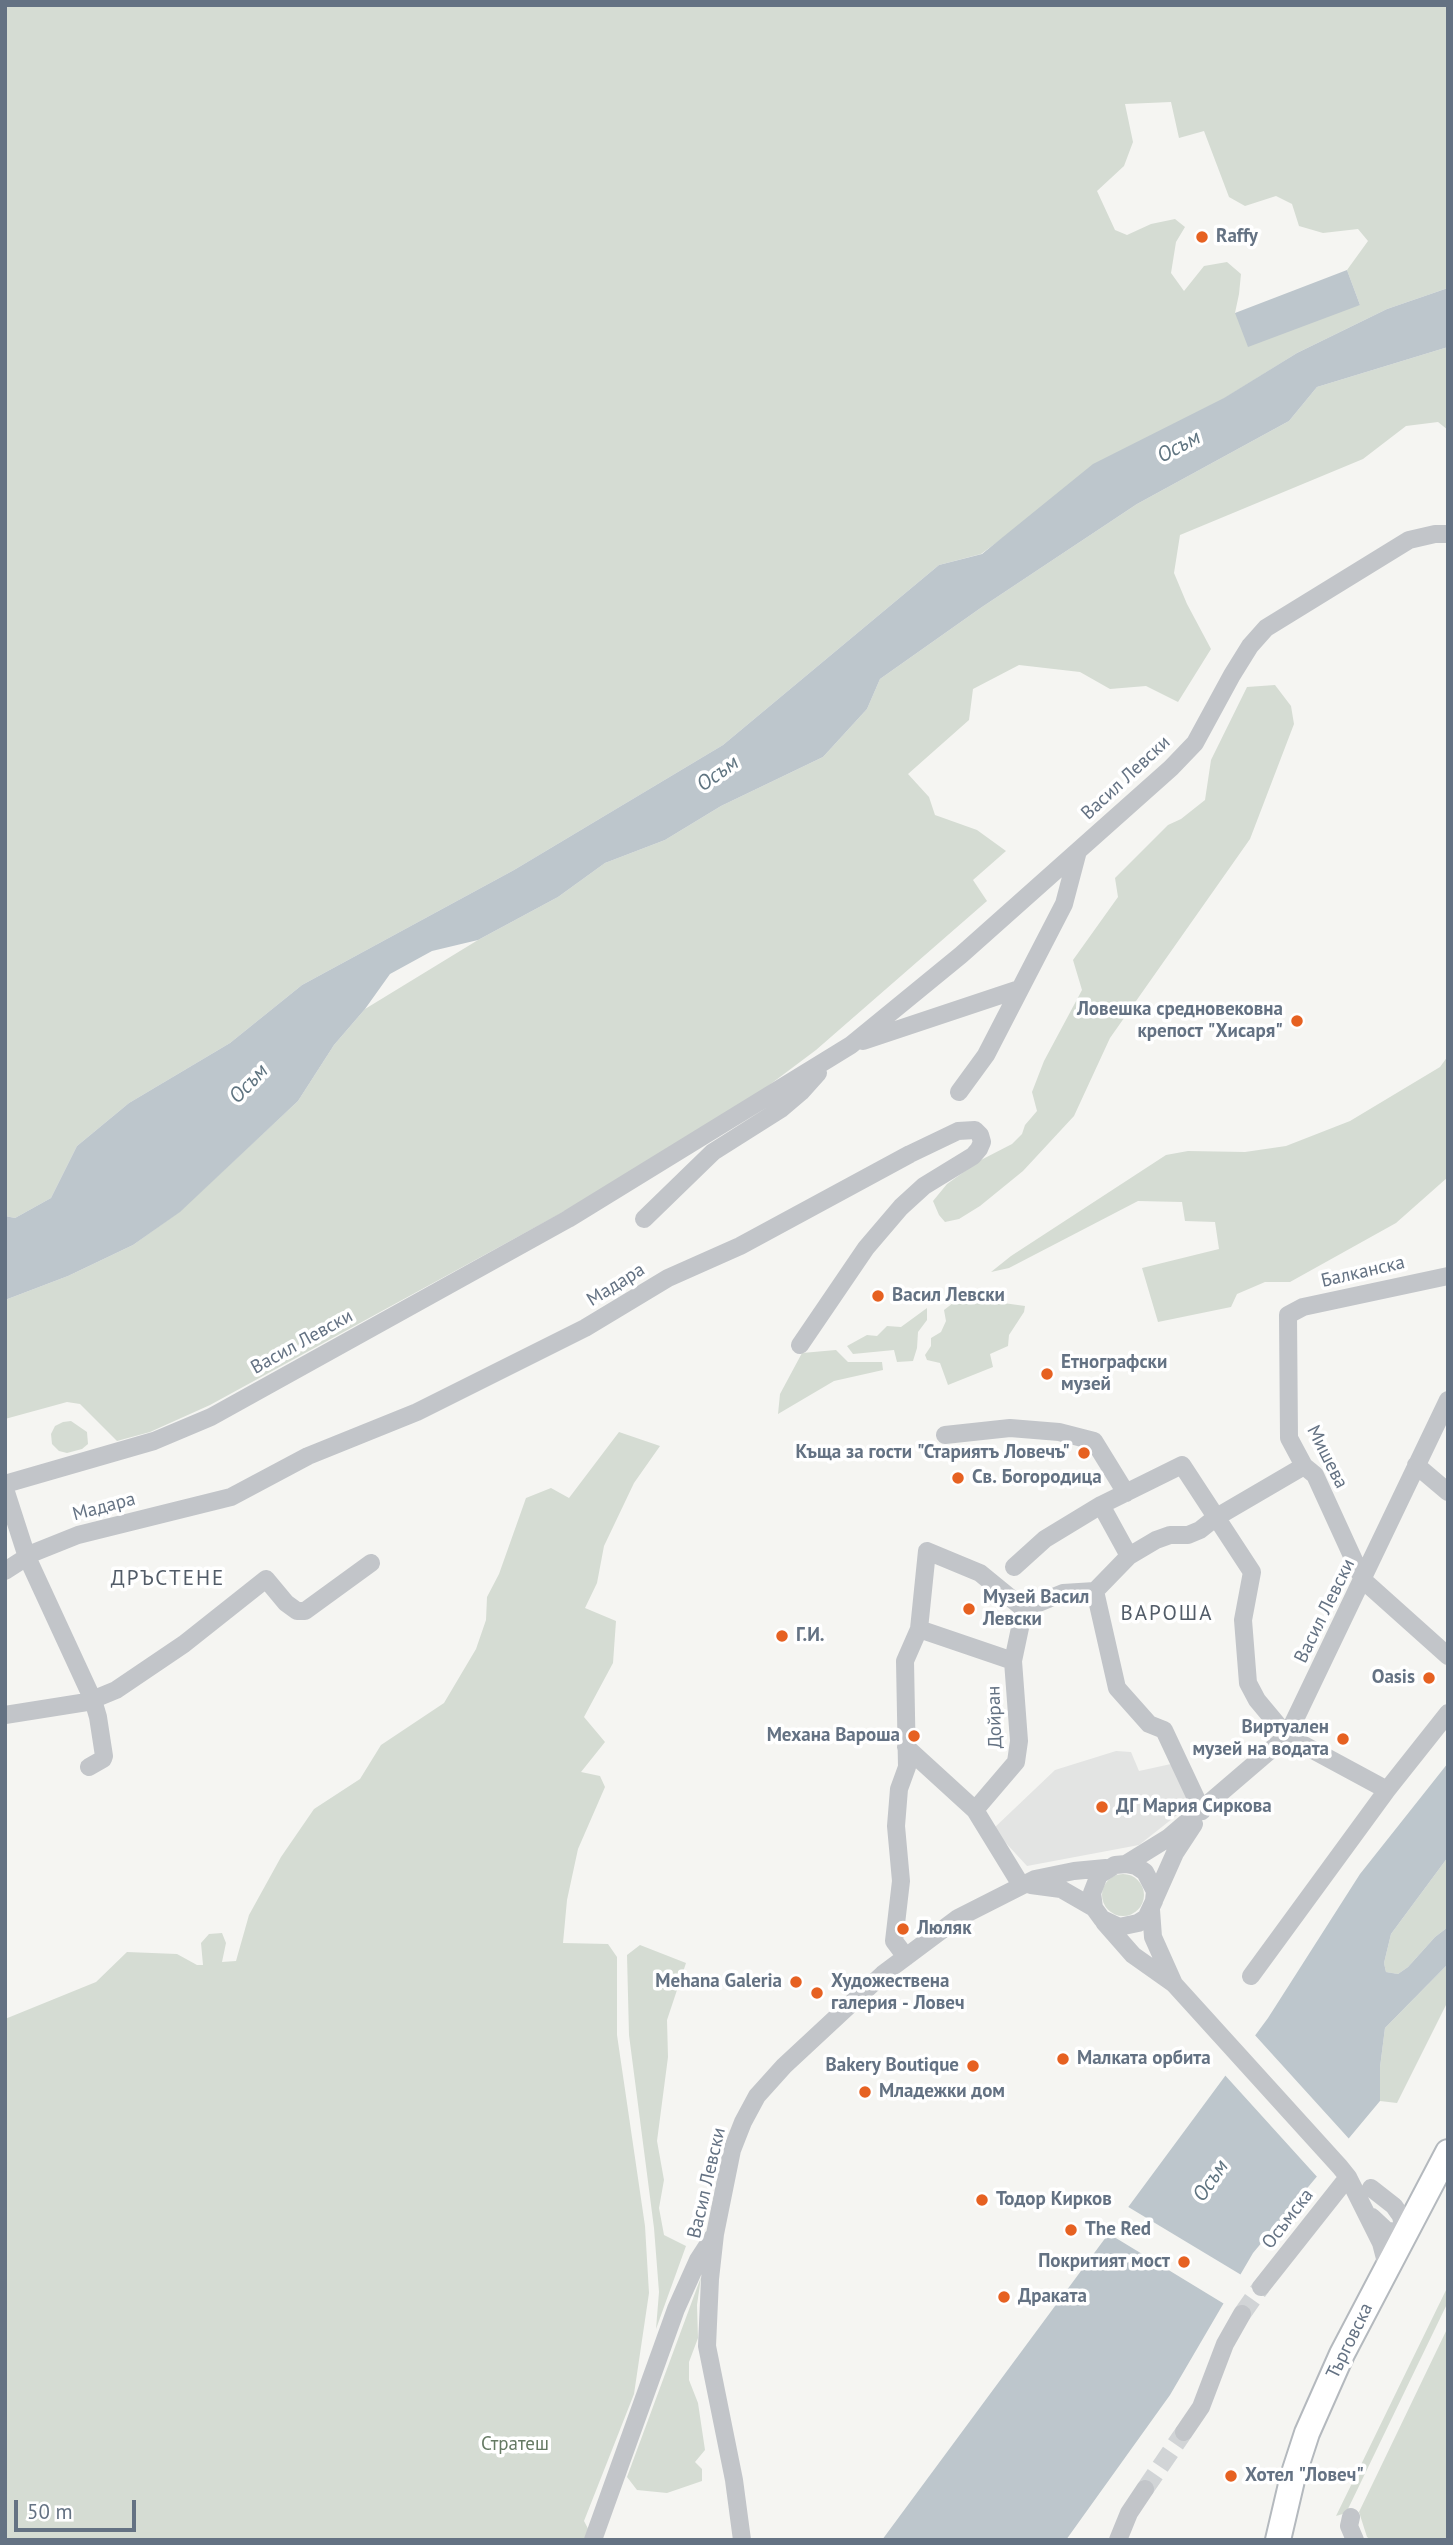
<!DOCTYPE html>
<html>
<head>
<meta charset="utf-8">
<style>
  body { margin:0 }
  #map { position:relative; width:1453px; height:2545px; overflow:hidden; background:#f5f5f2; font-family:"PT Sans",sans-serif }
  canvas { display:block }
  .frame { position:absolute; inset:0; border:7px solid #647283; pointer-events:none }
  .scale { position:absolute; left:14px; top:2500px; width:122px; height:32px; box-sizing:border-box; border:4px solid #647283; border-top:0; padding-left:9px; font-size:21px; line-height:24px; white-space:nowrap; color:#647283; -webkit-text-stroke:5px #fff; paint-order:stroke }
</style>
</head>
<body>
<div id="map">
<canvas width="1453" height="2545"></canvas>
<div class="frame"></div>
<div class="scale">50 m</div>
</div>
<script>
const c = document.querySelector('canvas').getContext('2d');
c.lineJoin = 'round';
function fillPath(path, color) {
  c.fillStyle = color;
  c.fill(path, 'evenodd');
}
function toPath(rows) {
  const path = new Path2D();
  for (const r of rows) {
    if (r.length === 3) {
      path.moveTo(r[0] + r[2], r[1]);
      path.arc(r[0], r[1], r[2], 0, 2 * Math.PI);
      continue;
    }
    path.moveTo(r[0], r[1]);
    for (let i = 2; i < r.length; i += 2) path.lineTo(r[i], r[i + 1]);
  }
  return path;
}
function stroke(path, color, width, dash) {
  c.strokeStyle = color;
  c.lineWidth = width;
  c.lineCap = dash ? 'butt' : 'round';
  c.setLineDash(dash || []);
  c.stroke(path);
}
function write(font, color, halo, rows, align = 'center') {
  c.font = font + ' "PT Sans",sans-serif';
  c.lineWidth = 7;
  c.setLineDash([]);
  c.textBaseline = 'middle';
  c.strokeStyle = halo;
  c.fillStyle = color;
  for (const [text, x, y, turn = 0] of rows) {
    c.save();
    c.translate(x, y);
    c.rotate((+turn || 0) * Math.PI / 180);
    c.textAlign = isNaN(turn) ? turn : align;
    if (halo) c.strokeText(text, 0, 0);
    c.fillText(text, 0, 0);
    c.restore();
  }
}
fillPath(toPath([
  [1116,1751,1131,1752,1139,1771,1171,1764,1191,1804,1139,1845,1027,1866,993,1829,1055,1770]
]), '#e3e4e3');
fillPath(toPath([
  [5,5,1448,5,1448,288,1387,309,1297,353,1015,529,981,554,939,565,723,745,514,870,302,985,230,1043,129,1103,77,1146,51,1198,15,1218,5,1216],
  [1171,102,1179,138,1204,131,1229,197,1245,206,1276,196,1292,204,1299,226,1323,233,1358,229,1368,241,1347,270,1360,305,1235,313,1239,294,1241,274,1227,262,1204,266,1184,291,1171,273,1176,242,1185,227,1175,219,1151,224,1127,235,1115,230,1097,191,1124,166,1133,142,1125,104],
  [1448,347,1448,430,1438,422,1406,426,1363,459,1180,535,1174,573,1187,604,1211,649,1178,702,1146,686,1110,689,1080,672,1019,665,973,689,969,720,908,774,929,797,935,815,977,830,1006,851,973,880,987,901,816,1050,764,1089,574,1206,210,1405,150,1432,117,1441,80,1404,67,1402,5,1419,5,1300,68,1276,133,1245,179,1212,298,1101,334,1045,365,1009,478,940,558,897,605,863,665,840,721,806,823,757,867,709,880,679,982,607,1137,504,1289,421,1317,387],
  [1275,685,1291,706,1294,724,1250,839,1110,1038,1074,1116,1023,1171,980,1206,959,1219,945,1222,939,1215,933,1201,947,1184,979,1161,1012,1144,1022,1134,1025,1125,1037,1111,1032,1092,1044,1061,1082,990,1073,960,1118,897,1115,878,1168,825,1181,819,1205,800,1211,760,1247,687],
  [1448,1056,1448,1177,1396,1223,1290,1282,1265,1282,1237,1294,1231,1307,1158,1322,1142,1268,1219,1249,1215,1222,1185,1221,1182,1202,1138,1201,1009,1268,991,1272,1011,1256,1166,1155,1188,1151,1245,1152,1286,1146,1350,1121,1440,1067],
  [989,1301,1025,1306,1024,1312,1009,1335,1008,1346,990,1354,993,1367,948,1385,940,1363,927,1360,925,1355,931,1346,931,1338,941,1332,946,1321,944,1310,953,1303],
  [927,1308,927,1320,918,1332,917,1348,913,1361,897,1362,894,1350,853,1354,847,1346,867,1335,877,1336,887,1326,901,1327],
  [836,1350,848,1362,882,1362,883,1370,834,1381,778,1414,780,1394,802,1353],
  [71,1421,87,1432,88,1444,82,1449,67,1453,59,1451,52,1444,51,1434,55,1426,63,1422],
  [619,1432,660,1446,634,1483,604,1546,597,1583,585,1608,616,1621,613,1663,584,1717,605,1742,581,1772,600,1776,605,1787,578,1849,567,1900,563,1943,608,1944,617,1957,617,2035,645,2226,649,2293,634,2394,584,2521,594,2540,5,2540,5,2019,96,1982,127,1952,177,1954,197,1965,203,1965,201,1943,209,1934,222,1933,226,1943,222,1962,236,1961,249,1915,281,1857,314,1809,360,1779,381,1745,444,1703,476,1649,486,1620,487,1597,499,1574,526,1498,551,1488,569,1498],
  [1448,1857,1448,1927,1435,1937,1408,1967,1398,1974,1386,1972,1384,1963,1391,1934],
  [1123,1895,21],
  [640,1945,686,1963,667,2020,668,2057,657,2141,664,2180,659,2208,664,2235,686,2246,656,2329,659,2292,654,2228,629,2035,627,1955],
  [1448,1964,1448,2001,1397,2103,1380,2101,1380,2067,1385,2028],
  [701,2277,697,2305,698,2338,689,2362,689,2380,698,2403,705,2450,695,2462,702,2469,702,2481,667,2493,637,2490,627,2477],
  [1448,2286,1448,2302,1346,2513,1336,2516],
  [1448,2327,1448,2540,1371,2540,1367,2537,1359,2512]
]), '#d5dcd3');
fillPath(toPath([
  [1347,270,1360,305,1248,347,1235,313],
  [1448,288,1448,347,1317,387,1289,421,1137,504,982,607,880,679,867,709,823,757,721,806,665,840,605,863,558,897,478,940,432,951,390,974,365,1009,334,1045,298,1101,180,1212,133,1245,68,1276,5,1300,5,1216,15,1218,51,1198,77,1146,129,1103,230,1043,302,985,514,870,723,745,939,565,982,554,1093,464,1224,398,1297,353,1387,309],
  [1448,1763,1448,1857,1391,1934,1384,1963,1386,1972,1398,1974,1408,1967,1435,1937,1448,1927,1448,1964,1385,2028,1380,2067,1380,2101,1253,2253,1170,2395,1066,2540,882,2540,1268,2018,1360,1874]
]), '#bdc6cc');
fillPath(toPath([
  [1253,2033,1351,2141,1319,2179,1223,2073],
  [1125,2205,1243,2276,1226,2305,1106,2232]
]), '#f5f5f2');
stroke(toPath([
  [1242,2314,1261,2287],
  [1145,2489,1184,2432]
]), '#d1d4d6', 18, [18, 9]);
const secondary = toPath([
  [1278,2540,1293,2476,1307,2433,1342,2354,1448,2152]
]);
stroke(secondary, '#b4b9be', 28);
stroke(toPath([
  [863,1041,1019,989],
  [959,1092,986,1055,1064,904,1078,851],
  [644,1219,713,1152,781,1109,801,1092,818,1073],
  [1448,1276,1303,1307,1288,1315,1289,1438,1304,1466,1315,1475,1363,1580,1448,1656],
  [945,1435,1010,1428,1059,1432,1094,1441,1126,1493],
  [1416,1465,1448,1492],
  [5,1484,154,1441,211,1417,568,1219,851,1045,961,955,1171,768,1195,743,1232,675,1250,646,1266,628,1409,540,1435,534,1448,534],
  [5,1489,27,1557,93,1700,98,1717,104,1756,103,1759,89,1767],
  [1101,1505,1129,1556],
  [1014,1567,1045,1539,1101,1505,1182,1465,1252,1572,1243,1620,1248,1683,1257,1700,1287,1736,1387,1790],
  [5,1571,33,1553,78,1535,231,1497,308,1456,417,1412,585,1328,668,1278,740,1246,910,1154,958,1131,975,1130,980,1135,982,1142,979,1149,973,1156,924,1186,901,1207,866,1248,800,1345],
  [1095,1591,1117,1688,1149,1724,1164,1730,1202,1811],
  [1024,1609,1063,1593,1095,1591,1129,1556,1156,1540,1170,1535,1188,1535,1200,1530,1215,1518,1304,1466],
  [919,1629,1013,1661],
  [5,1715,87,1702,116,1690,184,1644,266,1579,286,1603,297,1611,305,1611,371,1563],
  [906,1747,975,1810,1021,1885],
  [975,1810,1016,1762,1019,1741,1013,1661,1024,1609],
  [1126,1864,1136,1866,1145,1872,1155,1891,1154,1901,1146,1918,1138,1923,1119,1927,1102,1919,1094,1908,1092,1893,1099,1875,1115,1865,1126,1864,1168,1838,1287,1736,1448,1400],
  [1031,1885,1061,1889,1094,1908],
  [1155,1898,1175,1853,1194,1824],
  [1151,1910,1153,1937,1174,1984],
  [1104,1922,1133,1955,1174,1984,1340,2167,1348,2177,1381,2243,1387,2266],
  [906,1957,894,1941,901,1881,896,1826,899,1789,907,1767,905,1661,919,1629,927,1551,980,1573,1024,1609],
  [1251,1976,1387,1790,1448,1713],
  [1371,2188,1394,2206,1401,2216,1404,2232,1387,2231,1372,2217],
  [1261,2287,1348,2177],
  [1184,2432,1201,2407,1225,2344,1242,2314],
  [1351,2517,1349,2526,1355,2540],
  [593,2540,676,2309,698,2260,713,2237],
  [742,2540,734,2480,707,2346,710,2279,715,2234,732,2150,743,2122,757,2096,784,2066,883,1974,958,1918,1035,1879,1074,1871,1106,1868],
  [1118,2540,1129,2513,1145,2489]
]), '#c2c5c9', 18);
stroke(secondary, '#fff', 24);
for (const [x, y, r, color] of [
  [1202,237,7,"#e66121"],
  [1297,1021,7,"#e66121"],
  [878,1296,7,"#e66121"],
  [1047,1374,7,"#e66121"],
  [1084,1453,7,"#e66121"],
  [958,1478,7,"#e66121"],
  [969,1609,7,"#e66121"],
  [782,1636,7,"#e66121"],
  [1429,1678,7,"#e66121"],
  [914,1736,7,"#e66121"],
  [1343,1739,7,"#e66121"],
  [1102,1807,7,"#e66121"],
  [903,1929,7,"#e66121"],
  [796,1982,7,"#e66121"],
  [817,1993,7,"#e66121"],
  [1063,2059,7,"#e66121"],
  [973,2066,7,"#e66121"],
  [865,2092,7,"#e66121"],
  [982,2200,7,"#e66121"],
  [1071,2230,7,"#e66121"],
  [1184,2262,7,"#e66121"],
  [1004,2297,7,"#e66121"],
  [1231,2476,7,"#e66121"]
]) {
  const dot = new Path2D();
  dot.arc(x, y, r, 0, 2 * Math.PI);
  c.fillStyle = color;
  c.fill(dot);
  stroke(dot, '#fff', 2.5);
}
write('bold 19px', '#647283', '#fff', [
  ["Raffy",1216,237],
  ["Ловешка средновековна",1283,1010,"right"],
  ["крепост \"Хисаря\"",1283,1032,"right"],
  ["Васил Левски",892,1296],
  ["Етнографски",1061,1363],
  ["музей",1061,1385],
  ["Къща за гости \"Стариятъ Ловечъ\"",1070,1453,"right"],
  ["Св. Богородица",972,1478],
  ["Музей Васил",983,1598],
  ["Левски",983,1620],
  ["Г.И.",796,1636],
  ["Oasis",1415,1678,"right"],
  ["Виртуален",1329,1728,"right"],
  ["музей на водата",1329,1750,"right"],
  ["Механа Вароша",900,1736,"right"],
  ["ДГ Мария Сиркова",1116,1807],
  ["Люляк",917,1929],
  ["Mehana Galeria",782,1982,"right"],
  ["Художествена",831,1982],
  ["галерия - Ловеч",831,2004],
  ["Малката орбита",1077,2059],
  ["Bakery Boutique",959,2066,"right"],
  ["Младежки дом",879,2092],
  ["Тодор Кирков",996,2200],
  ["The Red",1085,2230],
  ["Покритият мост",1170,2262,"right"],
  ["Драката",1018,2297],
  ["Хотел \"Ловеч\"",1245,2476]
], 'left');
write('19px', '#647283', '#fff', [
  ["Васил Левски",1126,778,-43],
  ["Балканска",1363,1272,-13],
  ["Мадара",616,1285,-32],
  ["Васил Левски",302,1342,-29],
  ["Мишева",1327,1457,63],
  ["Мадара",104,1507,-15],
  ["Васил Левски",1325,1611,-64],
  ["Дойран",995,1717,-92],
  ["Васил Левски",707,2183,-77],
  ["Осъмска",1288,2219,-52],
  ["Търговска",1350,2341,-64]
]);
write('19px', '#657a63', '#fff', [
  ["Стратеш",515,2445]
]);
write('italic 21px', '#5f7480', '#fff', [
  ["Осъм",1179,447,-28],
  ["Осъм",718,774,-35],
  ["Осъм",249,1084,-46],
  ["Осъм",1211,2181,-55]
]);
c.letterSpacing = '2px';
write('21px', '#525c68', '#fff', [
  ["ДРЪСТЕНЕ",168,1579],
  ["ВАРОША",1167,1614]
]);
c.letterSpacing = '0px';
</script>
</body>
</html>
